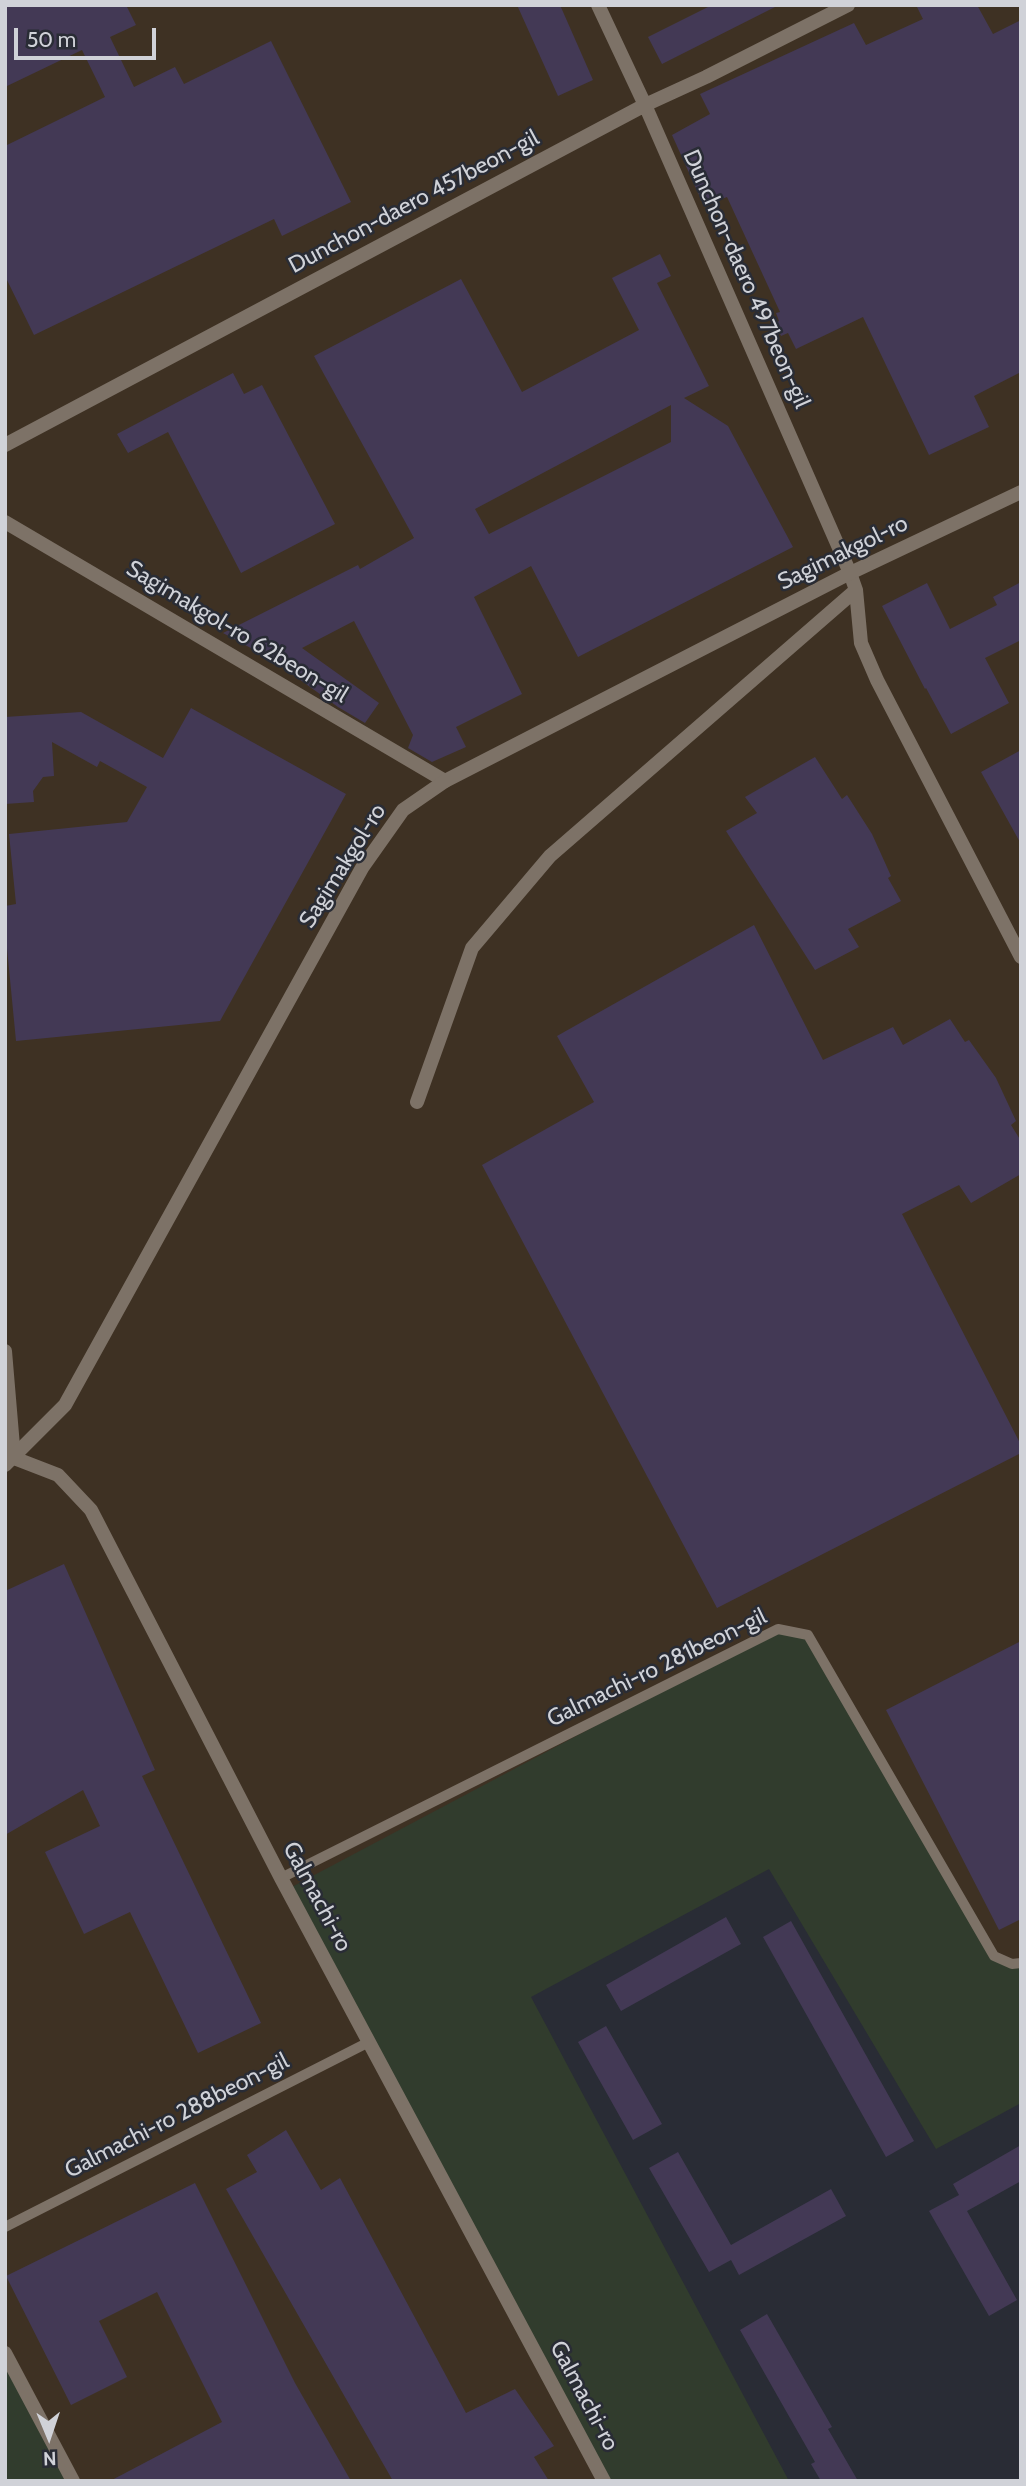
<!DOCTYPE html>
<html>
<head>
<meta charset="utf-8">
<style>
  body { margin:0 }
  #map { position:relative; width:1026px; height:2486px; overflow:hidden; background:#292c35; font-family:Cabin,sans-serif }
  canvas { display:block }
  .frame { position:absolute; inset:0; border:7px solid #d0d2d8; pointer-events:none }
  .north { position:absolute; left:14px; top:2402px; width:70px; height:70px; -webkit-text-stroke:5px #292c35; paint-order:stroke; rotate:178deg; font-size:19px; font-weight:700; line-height:28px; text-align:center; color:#d0d2d8 }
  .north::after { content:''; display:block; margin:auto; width:24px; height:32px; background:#d0d2d8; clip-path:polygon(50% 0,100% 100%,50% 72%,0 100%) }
  .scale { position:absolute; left:14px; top:28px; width:142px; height:32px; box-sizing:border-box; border:4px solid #d0d2d8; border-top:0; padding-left:9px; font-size:21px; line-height:24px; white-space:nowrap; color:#d0d2d8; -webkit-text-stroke:5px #292c35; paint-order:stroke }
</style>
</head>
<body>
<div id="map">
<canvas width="1026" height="2486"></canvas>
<div class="frame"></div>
<div class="north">N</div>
<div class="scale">50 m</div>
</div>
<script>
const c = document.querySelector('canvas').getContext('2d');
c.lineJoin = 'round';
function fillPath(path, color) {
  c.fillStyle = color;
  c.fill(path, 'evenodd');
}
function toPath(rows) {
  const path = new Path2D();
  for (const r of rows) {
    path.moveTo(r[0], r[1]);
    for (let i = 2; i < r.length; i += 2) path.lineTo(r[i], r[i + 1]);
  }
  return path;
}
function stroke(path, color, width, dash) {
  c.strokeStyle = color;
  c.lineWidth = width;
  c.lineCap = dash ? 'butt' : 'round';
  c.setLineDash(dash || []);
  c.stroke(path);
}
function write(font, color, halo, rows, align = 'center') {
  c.font = font + ' Cabin,sans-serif';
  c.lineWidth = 5;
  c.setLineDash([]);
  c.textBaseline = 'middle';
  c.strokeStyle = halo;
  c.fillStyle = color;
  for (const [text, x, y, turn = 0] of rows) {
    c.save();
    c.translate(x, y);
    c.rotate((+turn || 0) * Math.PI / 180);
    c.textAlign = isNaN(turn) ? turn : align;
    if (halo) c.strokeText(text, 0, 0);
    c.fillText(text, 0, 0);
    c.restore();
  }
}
fillPath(toPath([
  [5,5,1021,5,1021,1963,994,1956,808,1635,288,1889,604,2481,30,2481,5,2407]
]), '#3e3123');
fillPath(toPath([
  [778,1629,808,1635,994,1956,1021,1963,1021,2103,936,2149,769,1869,531,1997,789,2481,604,2481,288,1889],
  [5,2353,73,2481,5,2481]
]), '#313c2d');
fillPath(toPath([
  [5,5,126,5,136,25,110,37,134,87,175,67,184,84,271,41,351,202,282,236,274,219,34,335,5,276,5,146,105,97,82,50,5,87],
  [517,5,560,5,593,80,558,96],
  [712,5,779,5,662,64,648,37],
  [916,5,977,5,993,34,1021,20,1021,372,974,396,989,427,929,455,863,317,796,349,788,333,781,336,775,323,779,321,776,313,780,312,727,197,704,206,672,135,710,114,700,94,854,23,866,45,923,19],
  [660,254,671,276,657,283,709,386,684,398,728,426,793,547,578,657,531,566,474,597,522,694,456,727,466,747,432,762,408,748,413,735,354,621,302,648,379,703,365,723,338,707,271,659,223,633,358,565,360,569,414,538,314,356,461,279,522,392,639,330,612,278],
  [671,405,671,442,489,534,475,509],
  [233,373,244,394,262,385,335,524,241,573,168,432,128,453,117,434],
  [1021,582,1021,640,985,658,1009,703,951,734,926,688,925,689,882,606,927,583,950,629,997,605,993,597],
  [191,708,346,794,220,1021,16,1041,5,928,5,906,16,904,9,834,127,822,147,787,100,761,97,767,52,742,54,776,43,777,33,791,34,802,5,804,5,717,81,712,163,758],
  [1021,750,1021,844,981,772],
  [815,757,842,799,847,795,872,834,891,876,888,878,901,901,848,929,859,947,815,970,726,831,757,813,745,797],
  [754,925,823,1060,893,1027,903,1045,950,1019,965,1042,969,1040,996,1078,1016,1121,1011,1125,1021,1141,1021,1174,971,1203,959,1185,902,1214,1021,1445,1021,1453,717,1608,482,1165,594,1102,557,1036],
  [64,1564,155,1770,142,1776,261,2023,198,2053,130,1912,84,1934,45,1852,100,1826,83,1790,5,1835,5,1591],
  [1021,1641,1021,1919,999,1930,886,1710],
  [726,1917,741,1944,621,2011,606,1985],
  [791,1921,914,2141,886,2157,763,1937],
  [606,2026,662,2124,633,2140,578,2042],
  [286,2130,321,2190,340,2178,466,2413,515,2389,554,2446,534,2457,549,2481,393,2481,226,2189,257,2172,247,2155],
  [1021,2145,1021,2181,967,2211,1017,2300,989,2316,929,2211,959,2195,953,2184],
  [678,2152,731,2245,831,2189,846,2216,739,2275,731,2260,709,2272,649,2168],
  [195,2183,295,2383,351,2481,110,2481,222,2422,157,2292,99,2321,127,2377,71,2405,6,2276],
  [767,2314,832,2427,828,2429,858,2481,821,2481,811,2464,815,2462,740,2330]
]), '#433955');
stroke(toPath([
  [281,1878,778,1629,808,1635,994,1956,1012,1964,1021,1963],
  [5,2227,369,2042]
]), '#7d7267', 10);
stroke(toPath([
  [598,5,645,105,850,573,856,590,861,643,877,680,1021,957],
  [5,445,645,105,706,77,848,5],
  [5,522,445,781],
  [417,1102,472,948,550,856,856,590],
  [5,1351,14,1458],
  [5,1459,14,1458,58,1475,91,1510,281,1878,604,2481],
  [5,2353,73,2481]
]), '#7d7267', 14);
stroke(toPath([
  [5,1465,65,1405,362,868,403,810,445,781,846,575,1021,492]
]), '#7d7267', 14);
write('23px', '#d0d2d8', '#292c35', [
  ["Dunchon-daero 457beon-gil",414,202,-28],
  ["Dunchon-daero 497beon-gil",746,279,66],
  ["Sagimakgol-ro",843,553,-26],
  ["Sagimakgol-ro 62beon-gil",237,632,31],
  ["Sagimakgol-ro",343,866,-58],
  ["Galmachi-ro 281beon-gil",657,1668,-26],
  ["Galmachi-ro",317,1897,62],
  ["Galmachi-ro 288beon-gil",177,2116,-27],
  ["Galmachi-ro",584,2396,62]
]);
</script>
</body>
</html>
